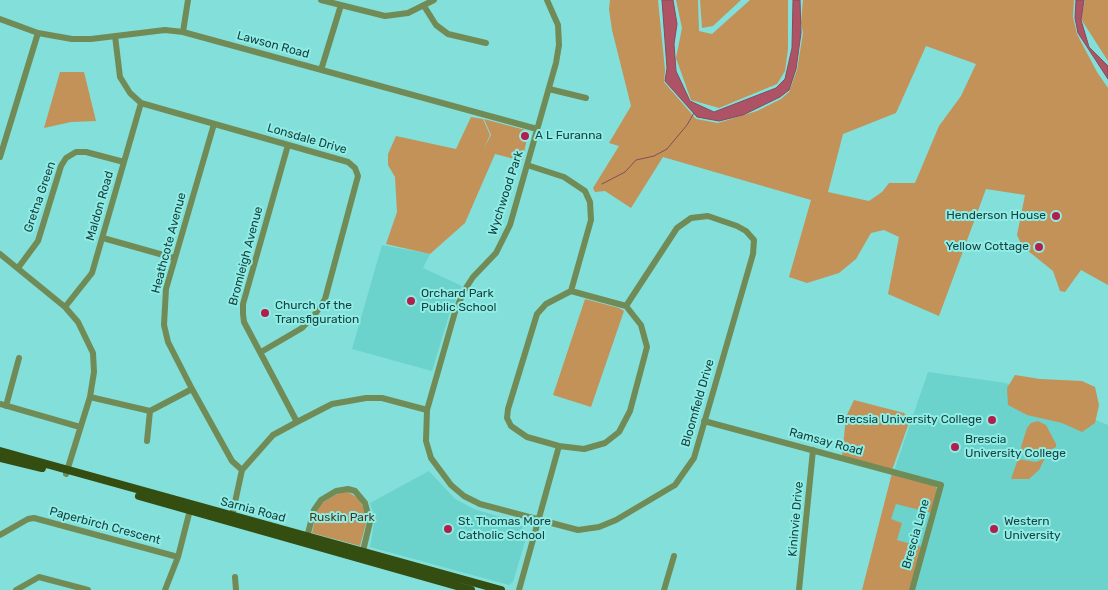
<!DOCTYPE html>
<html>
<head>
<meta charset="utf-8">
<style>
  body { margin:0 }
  canvas { display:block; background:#82dfd9 }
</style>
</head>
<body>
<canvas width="1108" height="590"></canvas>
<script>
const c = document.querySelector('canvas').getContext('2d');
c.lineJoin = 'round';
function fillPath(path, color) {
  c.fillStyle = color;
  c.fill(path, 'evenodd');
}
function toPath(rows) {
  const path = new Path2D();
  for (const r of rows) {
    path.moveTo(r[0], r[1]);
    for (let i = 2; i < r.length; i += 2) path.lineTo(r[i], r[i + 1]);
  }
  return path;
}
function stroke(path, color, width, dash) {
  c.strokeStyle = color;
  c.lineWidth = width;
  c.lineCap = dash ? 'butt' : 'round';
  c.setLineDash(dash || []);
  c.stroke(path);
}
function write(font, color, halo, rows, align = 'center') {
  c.font = font + ' Rubik,sans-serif';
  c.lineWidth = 4;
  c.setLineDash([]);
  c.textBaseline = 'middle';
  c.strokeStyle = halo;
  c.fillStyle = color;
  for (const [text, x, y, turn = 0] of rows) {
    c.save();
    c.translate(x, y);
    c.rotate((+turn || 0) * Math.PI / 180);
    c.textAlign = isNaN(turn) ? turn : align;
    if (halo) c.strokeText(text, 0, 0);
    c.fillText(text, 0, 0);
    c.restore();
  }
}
fillPath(toPath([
  [382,245,430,254,423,268,462,286,449,315,432,371,352,349],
  [928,372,1006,383,1108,425,1108,590,864,590,895,468],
  [429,471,455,499,474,509,520,523,527,535,513,582,509,585,370,547,375,518,370,503]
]), '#6bd3cc');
fillPath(toPath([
  [610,0,658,0,665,70,664,82,696,119,718,123,757,111,781,99,789,92,797,70,803,33,801,23,803,0,1074,0,1073,17,1077,34,1097,72,1108,88,1108,285,1081,270,1065,292,1060,291,1053,271,1022,246,1017,235,1025,195,986,189,939,316,888,294,899,237,884,230,871,233,856,259,839,273,807,283,789,277,811,200,663,157,631,208,605,191,595,192,593,188,619,146,609,143,631,106,612,30,609,9],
  [926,46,976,64,961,96,939,126,915,183,889,183,882,192,869,201,828,192,843,134,896,113],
  [676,0,698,0,699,31,712,34,750,0,788,0,788,49,785,71,777,84,719,108,691,100,676,58,682,28],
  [700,0,741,0,713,26,702,28],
  [1085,0,1108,0,1108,61,1081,19],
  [60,72,84,72,96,121,71,122,44,128],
  [471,117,483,119,490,135,484,148,408,204,484,148,491,135,484,119,529,131,529,134,522,132,520,137,527,139,522,161,495,154,465,223,430,254,386,244,397,212,395,177,388,165,388,154,396,136,456,149],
  [585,299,619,308,624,311,591,407,553,395],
  [1015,375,1040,379,1082,381,1095,387,1099,405,1095,423,1082,432,1062,423,1027,415,1008,405,1007,388],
  [854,400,904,413,910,420,892,470,842,456,846,417],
  [1038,421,1046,425,1056,444,1056,447,1031,458,1023,452,1021,447,1027,428,1031,423],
  [1045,458,1039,470,1029,479,1011,479,1018,459,1036,462],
  [892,473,935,486,937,489,932,513,896,504,891,519,902,523,897,540,922,547,909,590,862,590],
  [346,491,358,498,365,510,367,520,360,546,312,533,317,509,322,503,335,495]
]), '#c39258');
const water = toPath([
  [662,0,673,0,677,24,674,44,676,71,690,101,714,112,776,88,785,79,792,48,793,0,800,0,801,33,796,69,789,90,780,97,743,115,719,121,697,117,665,81,667,68,662,0],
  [1076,0,1084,0,1081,20,1089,47,1108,66,1108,79,1078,33,1075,18,1076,0]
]);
fillPath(water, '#ad5365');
stroke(water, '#814e5a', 1);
stroke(toPath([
  [602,184,625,172,636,160,654,156,667,149,687,125,694,113]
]), '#814e5a', 1);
stroke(toPath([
  [321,0,385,16,408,13,434,0],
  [547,0,558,25,559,45,556,63,510,225,496,253,473,277,464,291,455,312,427,410,426,441,431,458,451,485,464,496,480,504,578,530,599,527,616,520,675,485,694,458,753,254,754,240,746,231,737,226,708,216,691,218,677,228,626,306],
  [424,6,436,25,448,34,486,43],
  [0,19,38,33,72,39,91,39,165,30,183,32,537,129],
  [183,32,188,0],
  [115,36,120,77,130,93,141,103,348,162,355,168,358,176,325,299,316,313,302,328,261,352],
  [321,70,341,5],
  [549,89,586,98],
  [214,124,166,289,164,325,168,342,192,389,232,461,242,470],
  [288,145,243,304,243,314,244,322,297,422],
  [0,157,38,33],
  [527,165,564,177,585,191,590,202,591,220,571,291],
  [103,238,174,258],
  [0,254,65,307,78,322,93,353,94,372,90,397,66,474],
  [18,268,38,241,61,166,66,158,76,152,86,152,124,162],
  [571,291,626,306,641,325,647,347,630,411,619,432,605,443,584,449,559,446,527,437,511,426,507,418,508,409,537,314,546,304,571,291],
  [65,307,92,273,141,103],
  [90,397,150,411,192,389],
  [0,404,80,427],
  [6,406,19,358],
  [704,421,941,485,912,590],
  [147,441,150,411],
  [232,516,242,470,273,435,297,422,332,404,366,398,382,398,427,410],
  [0,535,28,519,34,518,178,557],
  [306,541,314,510,321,500,336,491,348,489,355,491,365,503,370,522,362,555],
  [235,577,236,590],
  [16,590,39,577,88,590],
  [165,590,178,557,191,506],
  [519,590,559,446],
  [664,590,674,556],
  [799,590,813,450]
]), '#718b56', 6);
stroke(toPath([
  [0,451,501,590],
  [0,458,42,468],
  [139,496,471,590]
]), '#344d10', 8);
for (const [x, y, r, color] of [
  [525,136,5,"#b11f4c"],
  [1056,216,5,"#b11f4c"],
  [1039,247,5,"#b11f4c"],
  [411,301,5,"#b11f4c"],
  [265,313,5,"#b11f4c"],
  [992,420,5,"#b11f4c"],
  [955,447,5,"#b11f4c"],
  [448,529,5,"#b11f4c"],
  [994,529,5,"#b11f4c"]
]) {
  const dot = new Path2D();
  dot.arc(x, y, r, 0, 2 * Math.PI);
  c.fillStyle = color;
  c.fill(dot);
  stroke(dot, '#8fede6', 2);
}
write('12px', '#19413f', '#8fede6', [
  ["Lawson Road",273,45,15],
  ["Lonsdale Drive",307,139,16],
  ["Wychwood Park",506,193,-72],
  ["Gretna Green",40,197,-71],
  ["Maldon Road",100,206,-74],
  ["Heathcote Avenue",169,243,-75],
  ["Bromleigh Avenue",246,256,-75],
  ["Bloomfield Drive",698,403,-74],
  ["Ramsay Road",826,442,15],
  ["Sarnia Road",253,510,15],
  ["Kininvie Drive",796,519,-85],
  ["Paperbirch Crescent",105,526,15],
  ["Brescia Lane",916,534,-74]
]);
write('12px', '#19413f', '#8fede6', [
  ["A L Furanna",535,136],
  ["Henderson House",1046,216,"right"],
  ["Yellow Cottage",1029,247,"right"],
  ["Orchard Park",421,294],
  ["Public School",421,308],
  ["Church of the",275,306],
  ["Transfiguration",275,320],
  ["Brecsia University College",982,420,"right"],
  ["Brescia",965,440],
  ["University College",965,454],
  ["St. Thomas More",458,522],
  ["Catholic School",458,536],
  ["Western",1004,522],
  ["University",1004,536]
], 'left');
write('12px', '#503616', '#8fede6', [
  ["Ruskin Park",342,518]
]);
</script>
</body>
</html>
